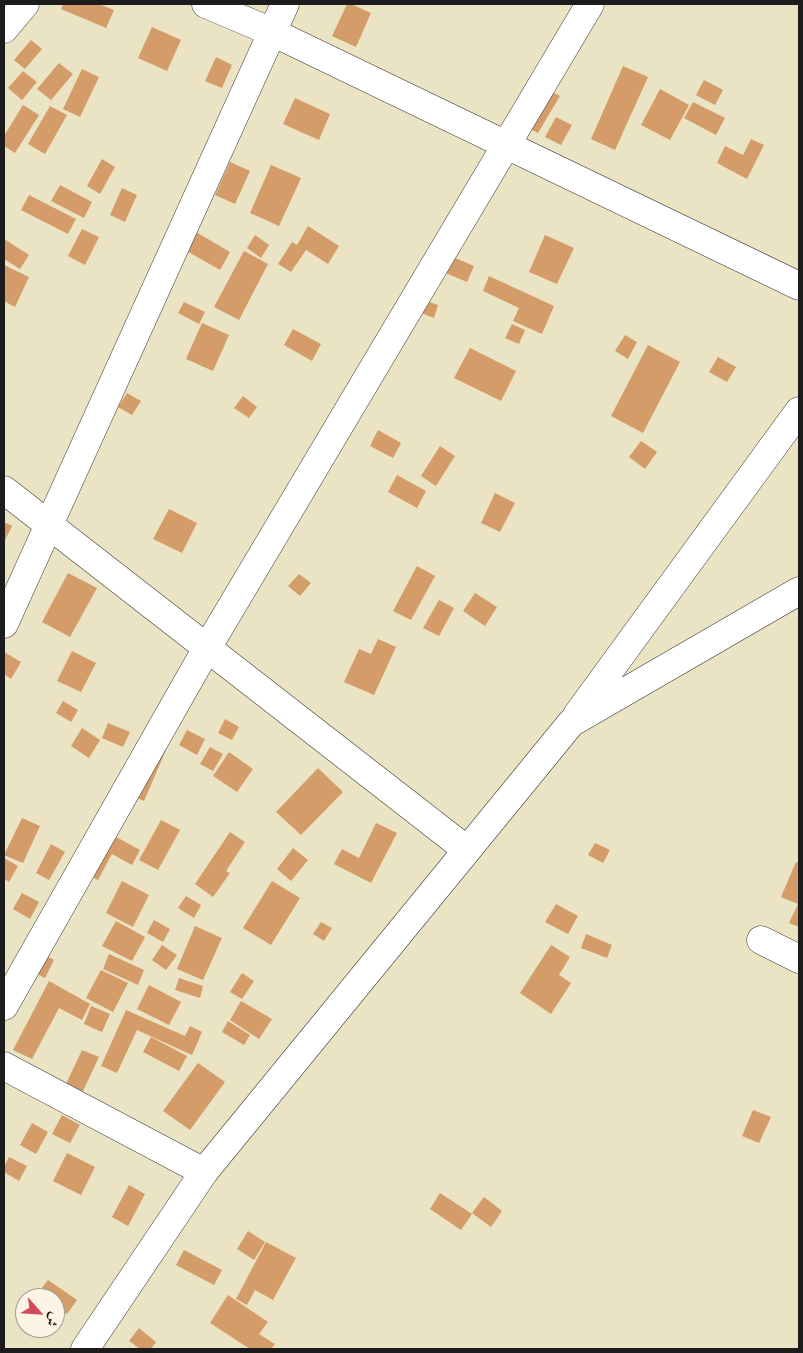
<!DOCTYPE html>
<html>
<head>
<meta charset="utf-8">
<style>
  body { margin:0 }
  #map { position:relative; width:803px; height:1353px; overflow:hidden; background:#ebe4c4; font-family:"IM FELL Great Primer",Amiri,serif }
  canvas { display:block }
  .frame { position:absolute; inset:0; border:5px solid #1c1c1c; pointer-events:none }
  .north { position:absolute; left:15px; top:1288px; width:50px; height:50px; box-sizing:border-box; background:#fcf5e5; border:1px solid #a29e95; border-radius:50%; rotate:116deg; font-size:14px; font-weight:700; line-height:20px; text-align:center; color:#1c1c1c }
  .north::after { content:''; display:block; margin:auto; width:18px; height:22px; background:#d1495b; clip-path:polygon(50% 0,100% 100%,50% 72%,0 100%) }
</style>
</head>
<body>
<div id="map">
<canvas width="803" height="1353"></canvas>
<div class="frame"></div>
<div class="north">ش</div>
</div>
<script>
const c = document.querySelector('canvas').getContext('2d');
c.lineJoin = 'round';
function fillPath(path, color) {
  c.fillStyle = color;
  c.fill(path, 'evenodd');
}
function toPath(rows) {
  const path = new Path2D();
  for (const r of rows) {
    path.moveTo(r[0], r[1]);
    for (let i = 2; i < r.length; i += 2) path.lineTo(r[i], r[i + 1]);
  }
  return path;
}
function stroke(path, color, width, dash) {
  c.strokeStyle = color;
  c.lineWidth = width;
  c.lineCap = dash ? 'butt' : 'round';
  c.setLineDash(dash || []);
  c.stroke(path);
}
fillPath(toPath([
  [63,4,99,4,114,10,106,28,61,9],
  [347,4,351,4,371,13,356,47,332,36],
  [152,27,181,40,167,71,138,58],
  [31,40,42,49,25,69,14,60],
  [216,57,232,65,222,88,205,81],
  [59,63,73,74,51,100,37,89],
  [623,66,648,77,615,150,591,139],
  [82,69,99,77,80,117,63,109],
  [23,71,37,82,22,100,8,88],
  [704,80,723,90,715,105,696,95],
  [543,87,560,96,538,133,521,124],
  [660,89,689,105,670,140,641,125],
  [295,98,330,114,319,140,283,124],
  [693,102,725,118,716,135,684,118],
  [23,105,39,115,15,153,4,146,4,136],
  [50,106,67,115,45,154,28,144],
  [556,117,572,125,561,145,545,137],
  [751,139,764,145,747,179,717,163,725,146,743,155],
  [102,159,115,167,100,194,87,186],
  [230,162,250,171,235,204,215,195],
  [271,165,301,178,279,226,250,213],
  [60,185,92,202,84,218,51,201],
  [122,188,137,195,125,222,110,215],
  [29,195,76,219,68,234,21,210],
  [308,226,339,246,328,264,306,250,291,272,278,264,292,242,297,245],
  [82,229,99,237,85,265,68,256],
  [196,232,230,252,220,270,185,250],
  [255,235,269,245,261,258,247,248],
  [545,235,574,248,557,284,529,272],
  [4,239,29,255,20,269,4,259],
  [244,251,268,264,239,320,214,307],
  [448,255,474,266,467,282,441,271],
  [4,265,29,277,15,307,4,301],
  [489,276,554,306,542,334,513,321,519,308,483,291],
  [421,299,438,305,434,318,416,311],
  [184,302,205,312,199,324,178,313],
  [202,323,229,335,213,371,186,359],
  [512,324,525,330,519,344,505,338],
  [293,329,321,344,312,361,284,345],
  [625,335,637,342,628,359,615,351],
  [648,345,680,362,643,433,611,416],
  [470,348,516,371,501,401,454,378],
  [718,357,736,367,727,382,709,372],
  [127,393,141,401,132,415,118,407],
  [243,396,257,407,249,418,234,408],
  [378,430,401,443,393,458,370,446],
  [641,441,657,452,645,469,629,457],
  [440,446,455,456,436,486,421,476],
  [397,475,426,491,417,508,388,492],
  [495,493,515,503,500,532,481,523],
  [169,509,197,523,182,553,153,539],
  [4,522,12,526,4,542],
  [417,566,435,576,411,620,393,611],
  [68,573,97,588,70,637,42,622],
  [299,574,311,583,300,596,288,586],
  [475,593,497,607,485,626,463,611],
  [439,600,454,608,439,636,423,628],
  [378,639,396,647,374,695,344,682,359,649,371,654],
  [72,651,96,663,81,692,57,681],
  [4,652,21,662,11,679,4,674],
  [63,701,78,710,71,722,56,713],
  [225,719,239,727,232,740,218,733],
  [108,723,130,732,123,747,102,738],
  [82,728,100,740,89,758,71,746],
  [187,730,205,739,197,755,179,745],
  [145,741,166,750,144,801,123,792],
  [210,747,223,754,213,771,200,764],
  [229,752,253,769,237,792,213,776],
  [318,768,343,792,301,835,276,812],
  [22,818,40,826,23,863,4,855],
  [161,820,180,830,158,870,139,860],
  [376,823,397,833,371,883,334,864,342,849,359,858],
  [230,832,245,842,226,871,230,873,213,897,195,884],
  [109,833,140,850,132,865,112,854,98,880,86,874],
  [595,843,610,850,603,863,588,855],
  [51,844,65,852,49,880,36,873],
  [293,848,308,860,291,881,277,869],
  [4,858,18,866,9,882,4,879],
  [796,862,799,863,799,927,789,923,798,904,781,897],
  [122,881,149,895,133,927,106,913],
  [272,881,300,898,271,945,243,928],
  [22,893,39,902,30,919,13,909],
  [186,896,201,905,194,918,178,908],
  [556,904,578,916,568,934,545,922],
  [154,920,170,929,163,942,147,933],
  [116,921,145,937,132,961,102,946],
  [321,922,332,928,324,941,313,934],
  [195,926,222,938,203,980,177,969],
  [586,934,612,945,607,958,581,948],
  [162,945,177,955,166,970,152,960],
  [551,945,570,957,559,975,571,983,551,1014,520,993],
  [33,949,54,960,45,978,24,967],
  [109,954,144,970,138,985,103,969],
  [101,970,128,983,113,1012,86,998],
  [242,973,254,981,242,999,230,992],
  [179,978,203,986,200,998,175,990],
  [49,981,90,1004,82,1020,59,1008,32,1059,13,1050],
  [149,985,181,1002,169,1025,137,1009],
  [241,1001,272,1019,259,1039,230,1020],
  [91,1006,110,1014,102,1032,84,1024],
  [126,1010,185,1036,190,1026,202,1032,192,1055,137,1030,117,1073,101,1066],
  [228,1021,250,1035,244,1045,222,1032],
  [151,1037,187,1056,179,1071,143,1052],
  [82,1050,99,1057,82,1093,65,1086],
  [198,1063,225,1082,190,1130,163,1111],
  [753,1110,771,1117,759,1143,742,1136],
  [62,1115,80,1125,70,1143,52,1134],
  [32,1123,48,1132,36,1154,20,1145],
  [67,1153,95,1167,81,1195,53,1181],
  [9,1157,27,1166,19,1181,4,1172,4,1167],
  [129,1185,145,1194,128,1226,112,1217],
  [440,1193,472,1214,461,1230,430,1209],
  [484,1197,502,1211,491,1227,472,1213],
  [248,1231,265,1242,254,1260,237,1249],
  [266,1242,296,1258,273,1300,255,1290,247,1305,236,1299],
  [184,1250,222,1270,214,1285,176,1265],
  [48,1280,77,1300,67,1314,55,1306,55,1298,43,1298,37,1294],
  [228,1295,268,1322,259,1334,275,1344,271,1349,250,1349,210,1323],
  [139,1328,156,1342,151,1349,140,1349,129,1341]
]), '#d39c68');
const minor = toPath([
  [4,490,467,850],
  [4,624,285,4],
  [577,715,799,411],
  [761,940,799,959],
  [85,1349,204,1172,571,723,799,591]
]);
const tertiary = toPath([
  [206,4,272,32,799,286],
  [4,29,25,4],
  [4,1006,207,648,590,4],
  [4,1066,204,1172]
]);
stroke(minor, '#3b3a35', 29);
stroke(tertiary, '#3b3a35', 29);
stroke(minor, '#fff', 28);
stroke(tertiary, '#fff', 28);
</script>
</body>
</html>
